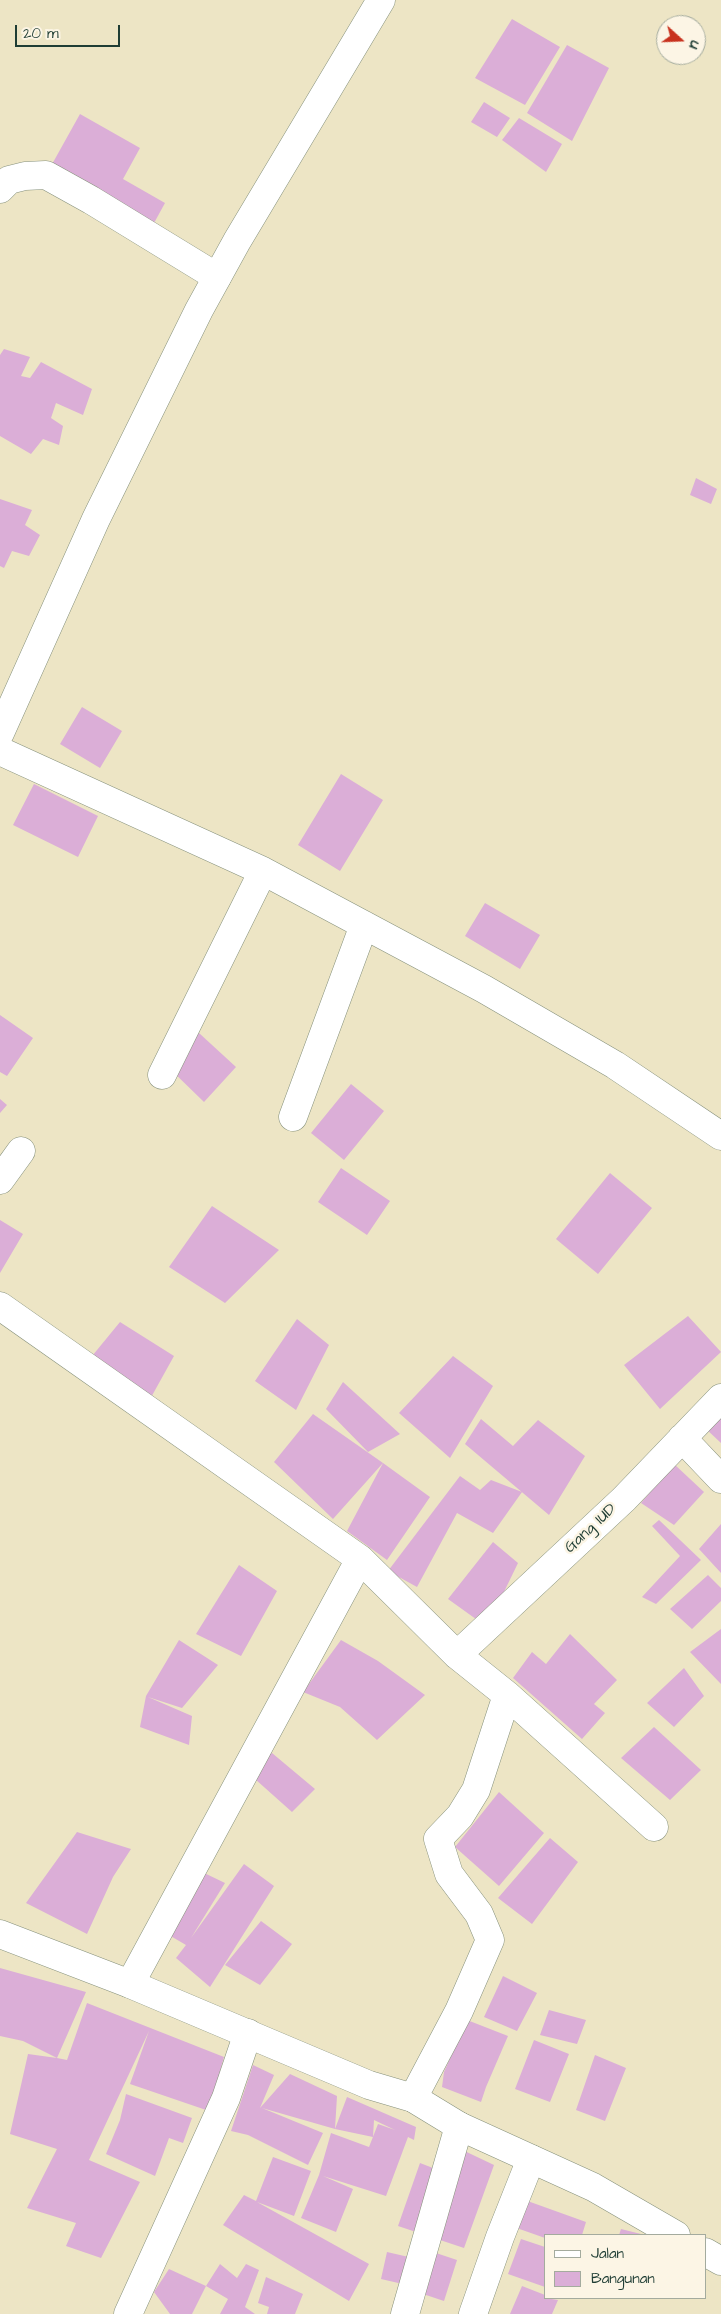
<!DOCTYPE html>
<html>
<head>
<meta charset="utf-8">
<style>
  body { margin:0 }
  #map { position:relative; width:721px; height:2314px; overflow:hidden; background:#ede5c5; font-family:"Architects Daughter",sans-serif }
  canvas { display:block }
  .legend { position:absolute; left:544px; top:2234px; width:162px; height:65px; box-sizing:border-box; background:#fcf5e5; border:1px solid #a4ab9e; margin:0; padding:6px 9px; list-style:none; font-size:15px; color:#1f3d34 }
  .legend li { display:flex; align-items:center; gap:10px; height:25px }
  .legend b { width:25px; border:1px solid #a4ab9e }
  .north { position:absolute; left:656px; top:15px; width:50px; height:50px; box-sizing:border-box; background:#fcf5e5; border:1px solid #a4ab9e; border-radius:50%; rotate:110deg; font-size:14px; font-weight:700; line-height:20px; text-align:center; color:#1f3d34 }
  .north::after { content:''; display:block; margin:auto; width:18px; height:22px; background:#c8321e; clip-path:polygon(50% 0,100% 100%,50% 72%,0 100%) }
  .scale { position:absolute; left:15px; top:25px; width:105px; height:22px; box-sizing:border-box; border:2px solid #1f3d34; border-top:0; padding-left:6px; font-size:15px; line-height:18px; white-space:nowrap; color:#1f3d34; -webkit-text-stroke:4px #fcf5e5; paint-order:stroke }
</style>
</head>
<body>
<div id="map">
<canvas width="721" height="2314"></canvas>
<ul class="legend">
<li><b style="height:6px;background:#fff"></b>Jalan</li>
<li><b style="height:14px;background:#dbaed7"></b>Bangunan</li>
</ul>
<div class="north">U</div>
<div class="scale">20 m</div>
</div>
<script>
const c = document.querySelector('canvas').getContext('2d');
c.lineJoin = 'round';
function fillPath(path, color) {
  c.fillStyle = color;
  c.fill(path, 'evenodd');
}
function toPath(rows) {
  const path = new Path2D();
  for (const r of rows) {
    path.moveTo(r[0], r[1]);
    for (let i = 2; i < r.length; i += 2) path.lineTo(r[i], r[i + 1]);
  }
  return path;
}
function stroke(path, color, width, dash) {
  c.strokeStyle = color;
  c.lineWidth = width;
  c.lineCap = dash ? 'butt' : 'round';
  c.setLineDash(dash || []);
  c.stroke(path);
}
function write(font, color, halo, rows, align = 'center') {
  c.font = font + ' "Architects Daughter",sans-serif';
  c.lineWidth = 5;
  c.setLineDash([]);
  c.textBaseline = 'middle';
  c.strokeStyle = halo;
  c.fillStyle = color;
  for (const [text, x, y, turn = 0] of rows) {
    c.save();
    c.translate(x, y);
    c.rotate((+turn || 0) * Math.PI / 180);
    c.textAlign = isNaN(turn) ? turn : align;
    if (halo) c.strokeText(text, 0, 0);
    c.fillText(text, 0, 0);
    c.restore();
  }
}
fillPath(toPath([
  [512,19,560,47,525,105,475,78],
  [567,45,609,68,572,141,527,113],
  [484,102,510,118,497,137,471,122],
  [80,114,140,148,123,179,165,203,148,234,46,175],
  [519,118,562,144,546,172,502,140],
  [4,349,30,357,21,376,30,378,41,362,92,389,83,415,56,403,51,418,63,426,59,445,43,439,31,454,0,436,0,355],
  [696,478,717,489,711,504,690,495],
  [0,499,32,510,25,525,40,535,29,556,12,551,4,568,0,566],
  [82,707,122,731,100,768,60,744],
  [341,774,383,800,340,871,298,845],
  [34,784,98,816,78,857,13,825],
  [485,903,540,935,520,969,465,936],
  [0,1015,33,1038,7,1076,0,1072],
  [199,1033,236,1067,204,1102,168,1067],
  [351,1084,384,1111,344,1160,311,1133],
  [0,1099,7,1105,0,1113],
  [341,1168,390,1201,367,1235,318,1202],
  [610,1173,652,1208,598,1274,556,1239],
  [212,1206,279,1250,225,1303,169,1267],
  [0,1220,23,1234,0,1273],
  [688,1316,721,1352,660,1409,624,1365],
  [297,1319,329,1345,296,1410,255,1381],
  [120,1322,174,1356,149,1401,88,1361],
  [453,1356,493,1386,450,1458,399,1413],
  [343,1382,400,1434,368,1452,326,1409],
  [721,1411,721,1443,705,1428],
  [313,1414,383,1463,333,1519,274,1462],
  [481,1419,513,1446,538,1420,585,1456,549,1515,465,1444],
  [383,1463,430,1497,387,1560,347,1531],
  [674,1464,704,1492,674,1525,641,1503],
  [460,1476,480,1490,491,1480,522,1492,493,1533,457,1513,417,1587,388,1571],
  [659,1520,701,1560,656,1604,642,1597,680,1556,652,1526],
  [721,1524,721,1573,699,1549],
  [493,1542,518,1563,487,1627,448,1599],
  [239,1565,277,1591,241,1656,196,1634],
  [708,1575,721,1588,721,1601,692,1629,670,1609],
  [721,1629,721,1684,690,1652],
  [570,1634,617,1680,594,1704,605,1713,582,1739,513,1678,532,1652,546,1664],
  [179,1640,218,1665,182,1708,148,1697,192,1716,189,1745,140,1727,146,1696],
  [341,1640,378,1661,425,1695,377,1740,340,1707,303,1692],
  [684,1668,704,1696,674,1727,647,1703],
  [654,1727,701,1770,670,1800,621,1758],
  [272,1753,315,1789,292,1812,246,1771],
  [499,1792,544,1833,499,1886,455,1847],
  [77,1832,131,1849,113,1877,87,1934,26,1903],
  [550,1838,578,1862,532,1924,498,1898],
  [244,1864,274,1886,210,1987,176,1958,186,1945,162,1931,198,1870,225,1883,191,1938],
  [261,1921,292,1944,260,1985,225,1965],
  [0,1968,86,1992,57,2058,67,2060,87,2003,224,2057,209,2111,130,2084,149,2031,89,2160,140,2182,101,2258,66,2246,76,2223,27,2208,57,2149,10,2134,28,2054,57,2058,23,2041,0,2036],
  [503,1976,537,1993,517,2031,484,2017],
  [549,2010,586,2020,577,2044,540,2035],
  [467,2020,508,2036,486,2087,481,2102,442,2087,444,2072],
  [534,2040,569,2054,550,2102,515,2089],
  [595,2055,626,2068,605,2121,576,2110],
  [253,2065,274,2075,260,2108,290,2074,337,2096,335,2129,347,2097,416,2127,414,2140,408,2137,386,2196,323,2176,353,2189,336,2232,301,2218,319,2175,331,2133,369,2147,378,2124,395,2130,374,2120,373,2137,335,2129,262,2108,323,2133,308,2165,248,2135,231,2131],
  [126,2094,192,2118,183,2143,169,2138,155,2176,106,2154,120,2120],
  [454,2146,494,2165,464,2248,398,2226,420,2163,446,2173],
  [273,2157,311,2171,294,2216,257,2202,369,2264,349,2301,223,2225,244,2195,256,2201],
  [522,2199,586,2222,582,2235,545,2235,545,2238,511,2226],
  [621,2229,641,2234,641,2235,619,2235],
  [521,2239,545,2247,545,2287,508,2274],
  [424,2249,457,2260,444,2301,411,2290],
  [387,2252,413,2258,407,2285,381,2279],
  [220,2264,237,2278,246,2264,259,2270,245,2307,255,2314,220,2314,228,2299,206,2286],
  [169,2269,206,2286,192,2314,170,2314,154,2292],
  [266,2277,303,2294,295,2314,267,2314,269,2307,258,2303],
  [522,2286,545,2295,545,2298,558,2300,552,2314,510,2314]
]), '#dbaed7');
const minor = toPath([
  [0,189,9,180,25,176,46,175,91,200,217,277],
  [0,751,263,871,484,989,615,1065,721,1136],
  [162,1075,263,871],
  [293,1117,364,925],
  [0,1180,21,1151],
  [0,1306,360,1559,457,1655,507,1695,654,1827],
  [682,1438,721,1479],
  [457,1655,624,1499,721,1398],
  [130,1984,360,1559],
  [413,2098,459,2011,490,1940,479,1914,449,1874,438,1839,460,1816,476,1790,507,1695],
  [128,2314,226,2098,248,2033],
  [405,2314,459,2126],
  [473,2314,500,2237,531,2159]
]);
const secondary = toPath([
  [0,733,96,519,199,310,237,241,381,0],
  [0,1934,130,1984,369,2085,413,2098,459,2126,593,2187,676,2235],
  [705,2252,721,2261]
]);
stroke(minor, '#86917c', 29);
stroke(secondary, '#86917c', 29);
stroke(minor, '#fff', 28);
stroke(secondary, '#fff', 28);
write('16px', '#1f3d34', '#fcf5e5', [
  ["Gang IUD",591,1529,-43]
]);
</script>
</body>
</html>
